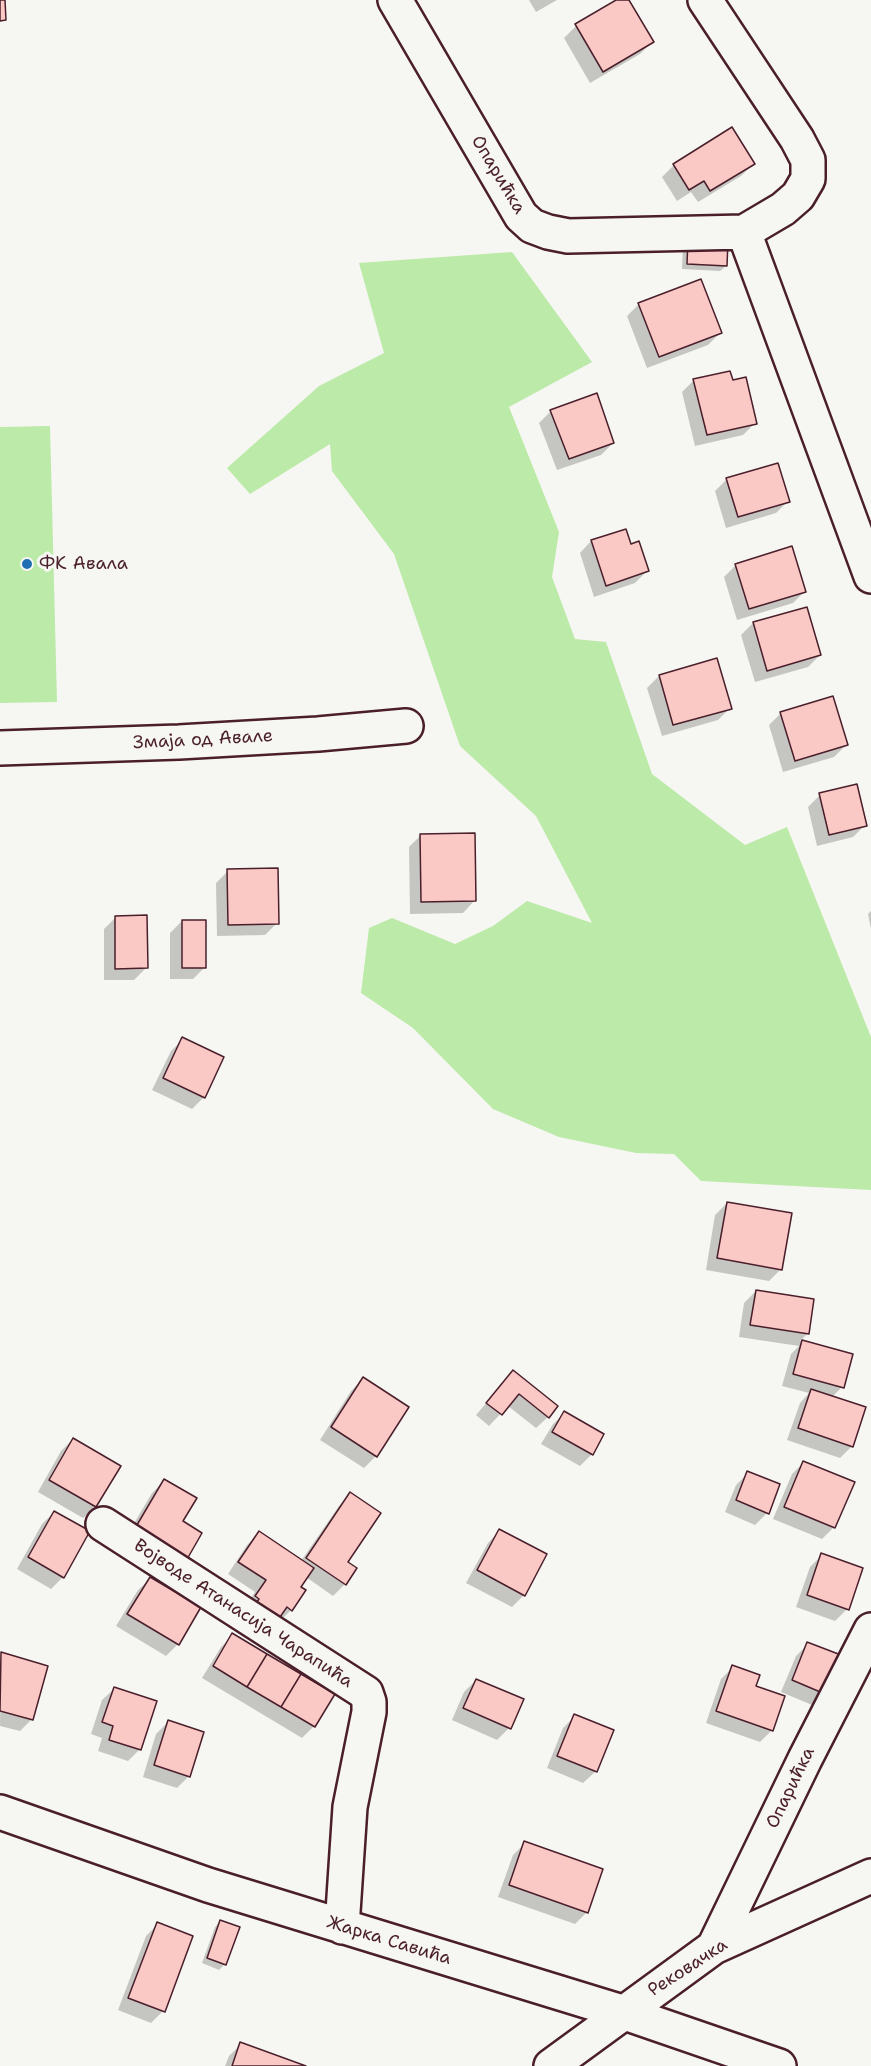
<!DOCTYPE html>
<html>
<head>
<meta charset="utf-8">
<style>
  body { margin:0 }
  canvas { display:block; background:#f6f6f2 }
</style>
</head>
<body>
<canvas width="871" height="2066"></canvas>
<script>
const c = document.querySelector('canvas').getContext('2d');
c.lineJoin = 'round';
function fillPath(path, color) {
  c.fillStyle = color;
  c.fill(path, 'evenodd');
}
function toPath(rows) {
  const path = new Path2D();
  for (const r of rows) {
    path.moveTo(r[0], r[1]);
    for (let i = 2; i < r.length; i += 2) path.lineTo(r[i], r[i + 1]);
  }
  return path;
}
function stroke(path, color, width, dash) {
  c.strokeStyle = color;
  c.lineWidth = width;
  c.lineCap = dash ? 'butt' : 'round';
  c.setLineDash(dash || []);
  c.stroke(path);
}
function write(font, color, halo, rows, align = 'center') {
  c.font = font + ' "Shantell Sans",sans-serif';
  c.lineWidth = 6;
  c.setLineDash([]);
  c.textBaseline = 'middle';
  c.strokeStyle = halo;
  c.fillStyle = color;
  for (const [text, x, y, turn = 0] of rows) {
    c.save();
    c.translate(x, y);
    c.rotate((+turn || 0) * Math.PI / 180);
    c.textAlign = isNaN(turn) ? turn : align;
    if (halo) c.strokeText(text, 0, 0);
    c.fillText(text, 0, 0);
    c.restore();
  }
}
fillPath(toPath([
  [512,252,592,362,509,407,559,532,552,577,575,639,606,642,652,774,745,845,787,827,871,1037,871,1190,701,1181,674,1154,636,1153,559,1137,493,1109,413,1028,361,993,369,928,392,918,455,944,493,926,527,901,592,923,536,816,460,746,394,554,332,471,330,444,250,494,227,468,319,386,384,353,359,263],
  [50,426,57,702,0,703,0,427]
]), '#bceaa8');
fillPath(toPath([
  [529,0,557,0,536,12],
  [619,0,627,0,652,42,640,54,590,83,564,38,576,26],
  [753,164,741,176,698,202,691,192,677,201,662,177,674,165],
  [683,245,726,266,720,271,682,269],
  [639,304,720,333,708,345,647,368,627,316],
  [694,380,732,382,755,423,743,435,695,446,682,392],
  [551,411,613,443,601,455,557,470,539,423],
  [727,479,788,501,776,513,726,528,715,491],
  [591,541,630,545,647,571,635,583,594,597,580,553],
  [736,565,805,591,793,603,737,620,724,577],
  [753,623,820,655,808,667,755,682,741,635],
  [659,676,730,708,718,720,662,736,647,688],
  [781,713,846,745,834,757,783,772,769,725],
  [820,795,865,825,853,837,817,846,808,807],
  [421,835,474,901,463,913,410,914,409,847],
  [228,871,277,923,265,935,217,936,216,883],
  [871,911,871,929,868,914],
  [116,917,146,968,134,980,104,980,104,929],
  [182,921,205,967,193,979,170,979,170,933],
  [183,1039,222,1058,203,1098,192,1109,152,1090,171,1051],
  [727,1203,781,1269,769,1281,706,1270,715,1215],
  [756,1291,808,1333,800,1341,851,1355,842,1387,832,1397,852,1446,840,1458,787,1440,800,1403,809,1393,782,1386,791,1354,799,1346,739,1337,744,1303],
  [513,1372,548,1417,536,1428,508,1406,489,1426,476,1415],
  [363,1379,376,1456,364,1468,320,1440,351,1391],
  [565,1413,592,1454,580,1466,541,1444,553,1424],
  [73,1439,95,1506,83,1518,38,1492,61,1451],
  [804,1462,834,1527,822,1539,773,1519,792,1474],
  [748,1473,767,1513,755,1525,725,1512,736,1485],
  [164,1481,194,1498,123,1542,152,1493],
  [351,1494,345,1562,355,1569,345,1584,333,1596,306,1577,299,1587,291,1610,279,1622,244,1609,255,1592,228,1574,247,1545,259,1533,301,1561,339,1506],
  [54,1512,63,1577,51,1589,17,1569,42,1524],
  [499,1531,524,1595,512,1607,466,1583,488,1543],
  [822,1555,847,1609,835,1621,796,1607,810,1567],
  [150,1579,178,1644,166,1656,116,1626,138,1590],
  [233,1635,314,1726,302,1738,202,1678,221,1647],
  [808,1644,824,1693,812,1705,781,1692,796,1656],
  [1,1654,32,1719,20,1731,0,1726],
  [733,1667,754,1687,772,1730,760,1742,706,1723,721,1679],
  [476,1680,522,1700,509,1728,497,1740,452,1720,464,1692],
  [114,1689,140,1749,128,1761,98,1751,102,1738,91,1734,102,1700],
  [575,1716,612,1731,595,1772,583,1783,547,1768,563,1728],
  [168,1722,189,1776,177,1788,143,1777,156,1734],
  [525,1843,587,1912,575,1924,498,1897,513,1855],
  [220,1922,225,1964,219,1970,202,1963,215,1927],
  [158,1924,163,2011,151,2023,118,2010,146,1936],
  [241,2044,302,2066,225,2066,229,2056]
]), '#0003');
const building = toPath([
  [0,0,5,0,6,20,0,21,0,0],
  [616,0,629,0,654,42,603,72,575,24,616,0],
  [732,127,755,164,710,191,704,181,689,190,673,164,732,127],
  [688,238,728,240,727,266,687,264,688,238],
  [701,279,722,333,659,357,638,303,701,279],
  [730,371,733,380,746,377,757,424,707,435,693,379,730,371],
  [597,393,614,443,569,459,550,410,597,393],
  [778,463,790,502,738,517,726,478,778,463],
  [626,529,631,544,639,541,649,571,606,586,591,540,626,529],
  [792,546,806,592,749,609,735,564,792,546],
  [807,607,821,655,767,671,753,622,807,607],
  [717,658,732,709,673,725,659,675,717,658],
  [833,696,848,745,795,761,780,712,833,696],
  [857,784,867,826,829,835,819,793,857,784],
  [475,833,476,901,421,902,420,834,475,833],
  [278,868,279,924,228,925,227,869,278,868],
  [147,915,148,968,115,969,115,916,147,915],
  [182,920,206,920,206,968,182,968,182,920],
  [182,1037,224,1057,205,1098,163,1078,182,1037],
  [727,1202,792,1213,782,1270,717,1258,727,1202],
  [756,1290,814,1299,809,1334,750,1325,756,1290],
  [802,1340,853,1354,844,1388,793,1374,802,1340],
  [513,1370,558,1406,549,1418,519,1394,502,1415,486,1403,513,1370],
  [363,1377,409,1407,377,1457,331,1427,363,1377],
  [811,1389,866,1407,853,1447,798,1428,811,1389],
  [564,1411,604,1434,593,1455,552,1432,564,1411],
  [73,1438,121,1466,96,1507,49,1480,73,1438],
  [803,1461,855,1482,835,1528,784,1507,803,1461],
  [747,1471,780,1484,769,1514,736,1500,747,1471],
  [164,1479,197,1498,183,1521,202,1533,186,1561,134,1530,164,1479],
  [350,1492,381,1513,348,1562,357,1568,346,1585,306,1558,350,1492],
  [54,1511,90,1531,64,1578,28,1557,54,1511],
  [499,1529,547,1554,525,1596,477,1570,499,1529],
  [259,1531,314,1568,301,1587,306,1590,292,1611,287,1607,278,1620,255,1605,259,1599,255,1596,266,1580,238,1562,259,1531],
  [821,1553,863,1568,849,1610,807,1595,821,1553],
  [150,1577,201,1607,179,1645,127,1614,150,1577],
  [232,1633,267,1654,247,1687,213,1666,232,1633],
  [807,1642,841,1655,825,1694,792,1680,807,1642],
  [1,1652,48,1666,33,1720,0,1711,1,1652],
  [267,1654,301,1674,281,1707,247,1687,267,1654],
  [732,1665,760,1675,756,1686,785,1696,773,1731,716,1711,732,1665],
  [301,1674,335,1694,315,1727,281,1707,301,1674],
  [476,1679,524,1699,511,1729,463,1708,476,1679],
  [114,1687,157,1701,141,1750,109,1740,113,1726,102,1722,114,1687],
  [574,1714,614,1730,597,1772,557,1756,574,1714],
  [168,1720,204,1732,190,1777,154,1765,168,1720],
  [524,1841,603,1869,588,1913,509,1885,524,1841],
  [220,1920,240,1927,226,1965,207,1958,220,1920],
  [157,1922,193,1936,165,2012,128,1998,157,1922],
  [240,2042,306,2066,232,2066,240,2042]
]);
fillPath(building, '#fac9c6');
stroke(building, '#4a1f2b', 1.5);
const minor = toPath([
  [395,0,521,216,532,226,548,232,568,236,744,232,783,209,798,196,808,179,808,160,797,139,705,0],
  [744,232,871,576],
  [0,748,179,742,318,734,406,726],
  [103,1524,366,1693,369,1702,369,1712,350,1807,342,1927],
  [0,1812,208,1885,622,2012,779,2066],
  [714,1947,805,1759,871,1630],
  [551,2066,714,1947,871,1876]
]);
stroke(minor, '#4a1f2b', 38);
stroke(minor, '#f6f6f2', 33);
for (const [x, y, r, color] of [
  [27,564,6,"#1f6fb2"]
]) {
  const dot = new Path2D();
  dot.arc(x, y, r, 0, 2 * Math.PI);
  c.fillStyle = color;
  c.fill(dot);
  stroke(dot, '#f6f6f2', 2);
}
write('18px', '#4a1f2b', '#f6f6f2', [
  ["Опарићка",498,175,59],
  ["Змаја од Авале",203,740,-3],
  ["Војводе Атанасија Чарапића",243,1614,33],
  ["Опарићка",791,1788,-64],
  ["Жарка Савића",389,1941,17],
  ["Рековачка",688,1968,-33]
]);
write('18px', '#4a1f2b', '#f6f6f2', [
  ["ФК Авала",39,564]
], 'left');
</script>
</body>
</html>
